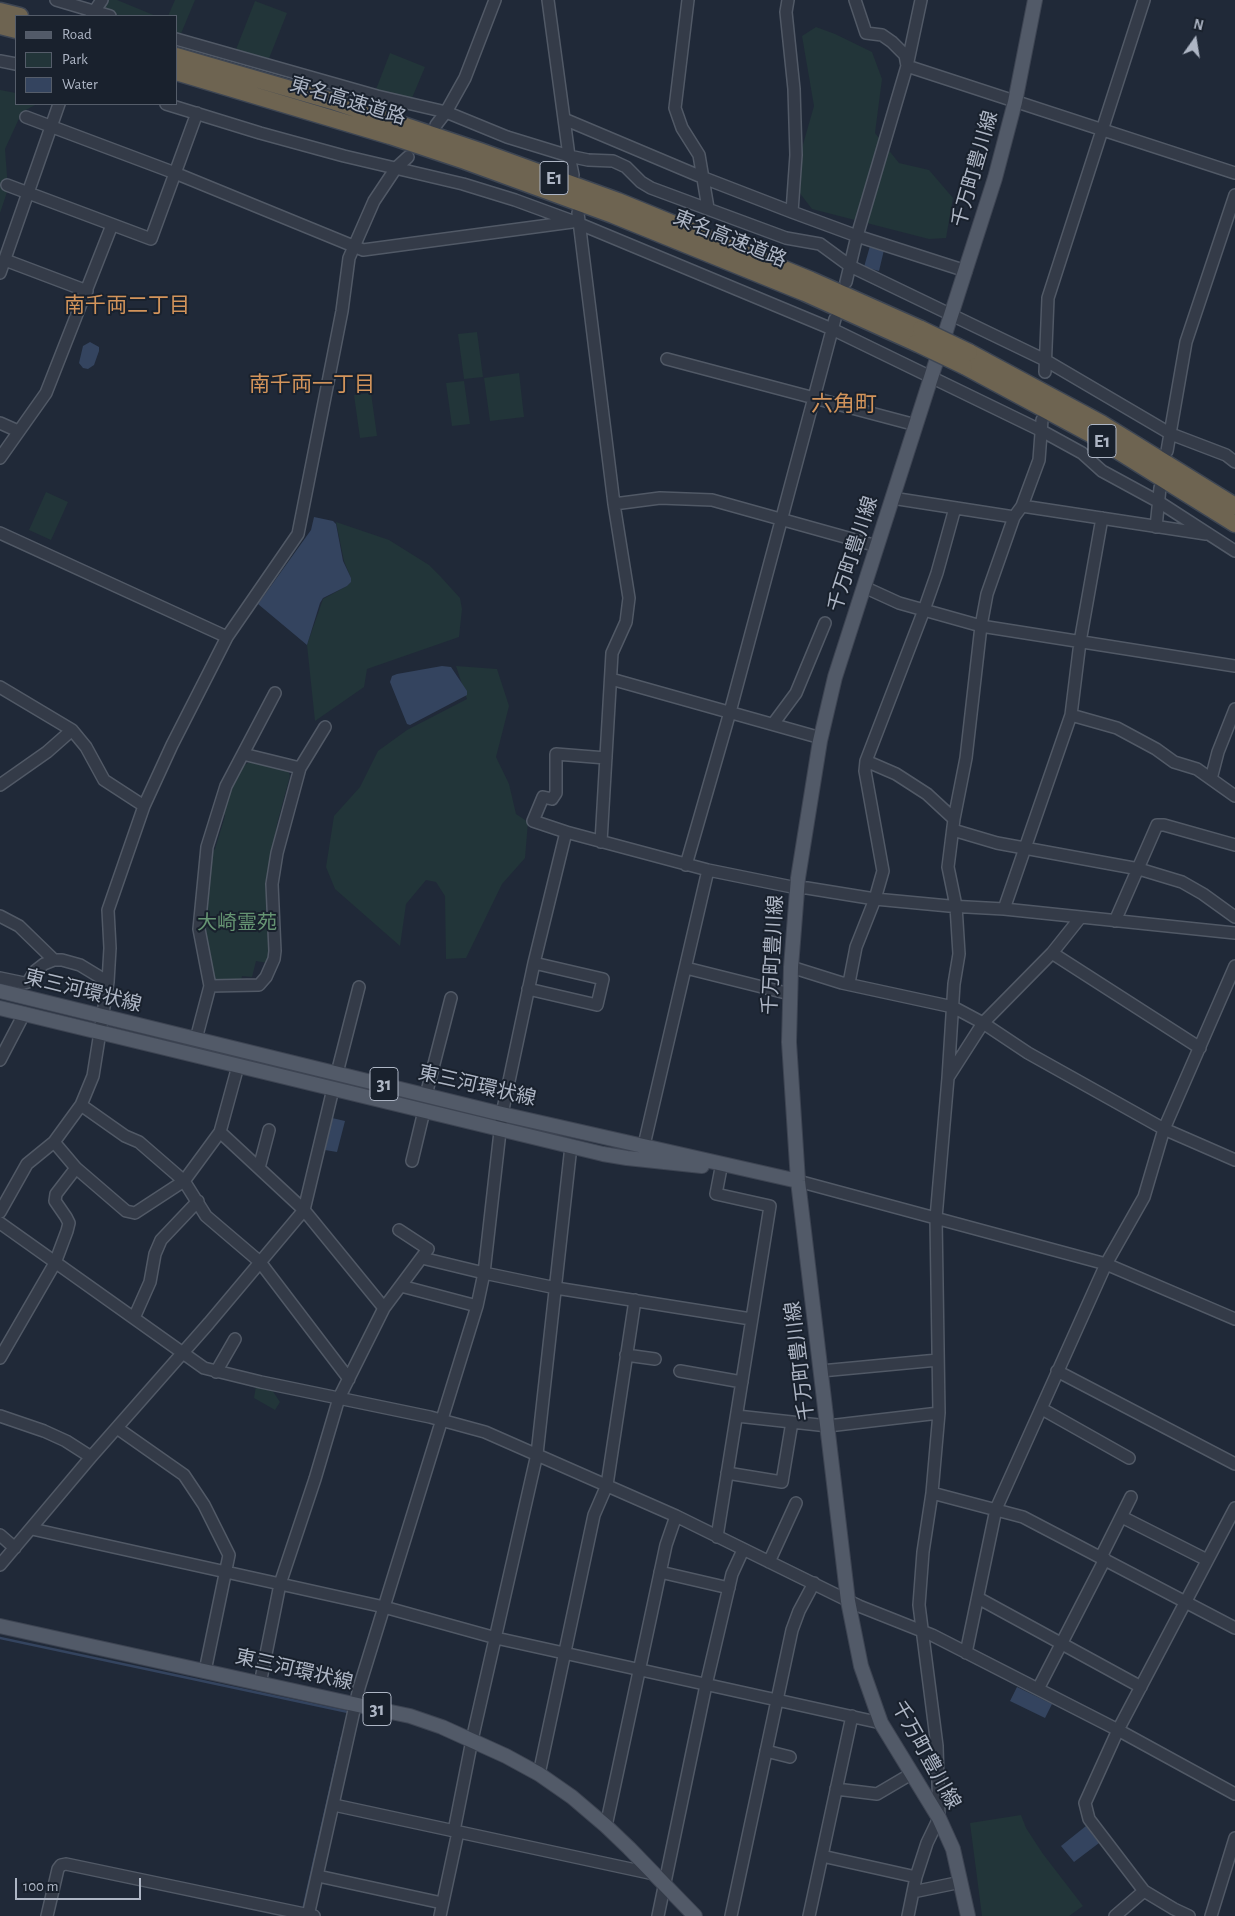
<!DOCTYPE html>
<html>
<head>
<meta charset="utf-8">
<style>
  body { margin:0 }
  #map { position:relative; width:1235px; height:1916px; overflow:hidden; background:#202938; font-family:"Alegreya Sans",sans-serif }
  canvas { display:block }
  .legend { position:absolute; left:15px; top:15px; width:162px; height:90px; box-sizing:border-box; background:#19212d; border:1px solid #555d6a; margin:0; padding:6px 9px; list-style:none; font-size:15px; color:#aeb6c5 }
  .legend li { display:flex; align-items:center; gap:10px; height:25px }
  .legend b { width:25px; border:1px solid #555d6a }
  .north { position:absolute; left:1170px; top:15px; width:50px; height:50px; -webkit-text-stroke:4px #19212d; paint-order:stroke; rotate:13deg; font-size:14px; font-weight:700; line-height:20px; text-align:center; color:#aeb6c5 }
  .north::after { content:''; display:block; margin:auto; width:18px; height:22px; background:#aeb6c5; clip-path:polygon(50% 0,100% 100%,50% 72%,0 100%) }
  .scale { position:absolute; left:15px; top:1878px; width:126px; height:22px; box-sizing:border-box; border:2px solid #aeb6c5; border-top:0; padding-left:6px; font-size:15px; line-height:18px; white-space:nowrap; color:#aeb6c5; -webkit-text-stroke:4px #19212d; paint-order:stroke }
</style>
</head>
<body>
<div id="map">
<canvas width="1235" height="1916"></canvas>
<ul class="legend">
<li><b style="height:6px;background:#525a68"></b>Road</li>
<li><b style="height:14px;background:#223539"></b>Park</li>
<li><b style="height:14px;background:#34445f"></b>Water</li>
</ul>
<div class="north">N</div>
<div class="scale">100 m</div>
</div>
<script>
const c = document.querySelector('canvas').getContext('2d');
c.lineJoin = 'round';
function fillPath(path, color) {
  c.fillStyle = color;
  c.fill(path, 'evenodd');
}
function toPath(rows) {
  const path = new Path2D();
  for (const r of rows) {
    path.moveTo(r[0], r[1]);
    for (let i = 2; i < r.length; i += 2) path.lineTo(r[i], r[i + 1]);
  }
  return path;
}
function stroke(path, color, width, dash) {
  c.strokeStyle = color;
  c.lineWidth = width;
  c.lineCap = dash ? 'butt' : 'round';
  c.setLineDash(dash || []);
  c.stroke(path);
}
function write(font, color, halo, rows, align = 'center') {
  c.font = font + ' "Alegreya Sans","Noto Sans JP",sans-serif';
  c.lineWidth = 4;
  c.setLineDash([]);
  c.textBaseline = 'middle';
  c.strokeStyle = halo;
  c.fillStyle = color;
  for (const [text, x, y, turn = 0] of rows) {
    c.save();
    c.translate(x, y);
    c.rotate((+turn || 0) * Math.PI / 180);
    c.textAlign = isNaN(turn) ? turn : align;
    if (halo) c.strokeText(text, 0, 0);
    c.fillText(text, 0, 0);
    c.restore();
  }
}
fillPath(toPath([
  [105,0,117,0,156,16,121,16,99,9],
  [175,0,195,0,180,36,176,35,176,16,168,16],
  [255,1,287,13,268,61,235,52],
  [816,27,835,34,872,52,882,79,875,133,899,163,929,170,953,198,946,238,929,239,812,209,792,183,814,106,802,36],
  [390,53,425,67,412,98,375,92],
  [0,90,16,93,16,104,37,104,22,112,5,149,8,189,0,213],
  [477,332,483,377,464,379,458,334],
  [519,373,524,417,490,421,484,378],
  [464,381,470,424,452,426,446,383],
  [371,393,377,436,360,438,354,395],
  [46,492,68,502,51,540,29,530],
  [336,522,389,540,429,565,440,576,460,598,462,609,459,637,367,669,364,687,315,721,307,645,323,599,347,586,351,582,351,578,344,561],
  [456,666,497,669,509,706,496,757,509,784,516,814,528,822,525,858,502,884,466,958,446,959,445,896,436,882,426,880,406,904,400,946,335,889,326,867,334,816,360,787,378,751,407,730,467,699],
  [251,761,288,770,290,776,277,824,268,879,268,963,256,961,252,977,242,976,241,981,214,981,204,932,210,854,215,849,225,816,223,812,227,790,243,766],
  [256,1386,272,1390,280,1402,275,1410,254,1398],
  [1021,1815,1026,1828,1043,1854,1083,1906,1069,1916,982,1916,970,1823]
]), '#223539');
fillPath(toPath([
  [870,246,884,250,879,271,864,267],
  [90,342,99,347,99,351,94,365,88,369,83,368,79,363,83,346],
  [314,517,333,521,336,524,343,561,351,578,351,582,347,586,323,598,320,603,307,645,258,604,311,530],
  [442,666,451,667,467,691,467,695,410,725,407,724,390,682,392,676,397,674],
  [332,1118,345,1121,337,1152,325,1150],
  [1017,1687,1052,1704,1045,1718,1010,1701],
  [1086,1826,1099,1843,1074,1862,1061,1846]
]), '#34445f');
stroke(toPath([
  [0,1638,348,1712,348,1715],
  [303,1910,342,1737]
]), '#34445f', 2.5);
const minor = toPath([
  [56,0,110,16],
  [548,0,569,156,573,175],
  [688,0,675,108,682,128,699,155,708,208],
  [788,0,786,12,794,89,796,155,792,212],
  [855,0,866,33,882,35,892,42,905,55,907,66,1235,173],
  [91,16,102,0],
  [176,39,377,96,446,112,507,137,569,156,588,160,613,161,626,167,641,182,651,188,786,238,820,244,850,266,1045,360,1171,434,1226,455,1235,462],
  [0,61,16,64],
  [166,104,260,133,344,156,463,184,515,200,575,222,832,329,1042,431,1082,453,1102,471,1159,502,1235,551],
  [26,117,175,173,363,250,572,222],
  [564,119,704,178,792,212,857,236,966,271],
  [436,125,446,112,465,78,495,0],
  [7,185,151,239,197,113],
  [578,213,614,504,629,598,626,622,612,653,601,842],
  [5,260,87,291],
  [0,273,59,104],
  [846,282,857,236,907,66,921,0],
  [667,359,916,425],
  [1045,372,1048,298,1144,0],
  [0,423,18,431],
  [1167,451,1186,342,1235,195],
  [0,458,46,393,112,225],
  [892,498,1014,517],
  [614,504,660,498,712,500,877,546],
  [1022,506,1206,534],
  [1156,527,1160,488],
  [0,533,227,637],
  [864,587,899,603,981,626,1235,666],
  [611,679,821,738],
  [0,687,72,730,86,747,104,780,144,806],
  [1071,715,1117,728,1156,749,1174,762,1197,769,1235,796],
  [773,724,796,693,825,623],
  [243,754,300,768],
  [866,761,896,774,927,794,954,819],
  [1211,779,1218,752,1235,709],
  [0,785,47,752,72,730],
  [953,830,997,843,1139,869,1182,882,1203,894,1235,917],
  [566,832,533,821,543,797,552,799,556,793,556,754,606,758],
  [686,865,730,712,835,319],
  [1004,909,1071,715,1080,642,1102,518],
  [0,916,19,926,54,960],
  [1115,921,1157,825,1164,825,1235,845],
  [1052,953,1200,1048],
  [791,967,842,983,953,1007,983,1023,1028,1053,1164,1129,1235,1160],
  [686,968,790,994],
  [0,978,24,983,28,982,35,971,44,964,54,960,62,960,80,965,108,982],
  [849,983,856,947,875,899,883,871,865,771,866,761,924,610,937,573,955,508],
  [210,986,259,985,266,977,274,959,275,951,272,884,277,853,300,768,325,727],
  [528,989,597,1005,603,979,534,963],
  [196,1039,210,986,199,929,207,847,226,786,275,693],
  [0,1060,24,1014],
  [337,1073,359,987],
  [949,1076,983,1023,1052,953,1080,918],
  [426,1095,451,998],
  [81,1105,125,1136,139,1142,184,1181,206,1216,260,1262,349,1379],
  [220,1132,304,1210,384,1308],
  [644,1145,708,870],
  [412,1161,424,1111],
  [76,1168,126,1211,135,1213,184,1181,220,1132,238,1066],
  [259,1168,269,1130],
  [798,1181,1106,1264,1235,1319],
  [0,1212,27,1164,54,1142,81,1105,86,1093,93,1076,108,982,110,948,108,910,144,806,172,745,227,637,298,534,342,311,349,258,374,201,396,168,408,157],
  [0,1223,204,1368,261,1382,430,1417,485,1432,676,1516,859,1606,932,1635,1118,1730,1235,1794],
  [422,1258,484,1273,556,1288,751,1319],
  [401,1286,477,1306],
  [134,1318,150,1282,155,1254,161,1240,198,1201],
  [626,1355,655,1359],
  [0,1358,55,1263,67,1231,69,1223,66,1217,55,1201,56,1194,76,1168,54,1142],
  [680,1371,742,1382],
  [821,1371,938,1360],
  [1057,1371,1235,1464],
  [216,1372,235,1339],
  [1042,1409,1129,1458],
  [0,1416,44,1431,66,1441,91,1457],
  [737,1416,828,1426,939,1413],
  [117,1428,184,1475,204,1505,229,1555,205,1671],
  [727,1473,782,1482,792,1422],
  [932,1493,1023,1517,1235,1628],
  [1122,1517,1207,1560],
  [32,1529,384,1607,496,1638,881,1723],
  [0,1535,15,1548],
  [717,1537,770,1206,716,1194,721,1168],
  [1101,1557,1131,1497],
  [769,1562,796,1503],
  [0,1565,91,1457,209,1323,304,1210,333,1089],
  [660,1572,729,1588],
  [978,1598,1141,1687],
  [966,1653,996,1509,1106,1264,1144,1197,1164,1129,1235,966],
  [260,1684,280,1584,315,1479,339,1398,384,1308,428,1249,399,1230],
  [1038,1689,1105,1559],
  [766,1751,790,1757],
  [539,1774,594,1515,607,1485,635,1300],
  [836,1789,877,1794,911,1774],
  [334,1805,654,1874],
  [606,1826,666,1545,676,1516],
  [454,1831,472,1740,537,1454,571,1146],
  [822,1856,916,1877],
  [318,1876,442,1903],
  [913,1892,961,1882],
  [47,1916,58,1869,61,1865,66,1864,314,1916],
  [308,1916,359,1688,477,1306,484,1273,502,1114,534,963,566,832,708,870,797,888,807,888,875,899,949,906,1004,909,1235,933],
  [440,1916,458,1832],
  [658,1916,706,1685,732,1574,743,1550],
  [731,1916,792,1630,799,1611,814,1583],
  [809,1916,852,1716],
  [908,1916,916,1877,927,1843,939,1818,937,1746,919,1605,923,1552,932,1493,939,1413,936,1218,948,1078,954,984,959,954,956,906,948,867,954,819,966,758,981,626,987,594,1014,517,1022,506,1039,460,1042,420],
  [1115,1916,1144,1891],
  [1189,1916,1174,1909,1144,1891,1089,1819,1085,1803,1118,1730,1235,1508],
  [1211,1916,1235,1838]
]);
const major = toPath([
  [0,991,502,1114,798,1181],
  [0,1008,603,1154,627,1158,702,1166],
  [0,1626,367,1707,410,1716,442,1727,506,1756,539,1774,572,1797,606,1826,629,1848,695,1916],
  [968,1916,953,1849,939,1818,881,1723,861,1666,848,1601,798,1181,789,1042,791,967,798,878,820,741,835,677,995,178,1015,102,1035,0]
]);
const highway = toPath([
  [0,11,20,16],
  [0,26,16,30],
  [176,56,332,101,480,151,618,201,811,280,921,329],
  [176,72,390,136,465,161,613,215,805,293,916,343],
  [969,352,1101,423,1235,506],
  [964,366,1094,436,1235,524]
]);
stroke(minor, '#515966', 14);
stroke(major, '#3d4452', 16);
stroke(highway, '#3e4653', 19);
stroke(minor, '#343b48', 11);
stroke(major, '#525a68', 14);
stroke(highway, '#6e6451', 16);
const highwayBridge = toPath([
  [921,329,969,352],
  [916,343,964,366]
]);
stroke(highwayBridge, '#3e4653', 19, []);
stroke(highwayBridge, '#6e6451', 16);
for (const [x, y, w] of [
  [554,178,28],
  [1102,441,28],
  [384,1084,28],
  [377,1709,28]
]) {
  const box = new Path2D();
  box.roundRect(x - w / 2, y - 16.5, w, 33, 4);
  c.fillStyle = '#19212d';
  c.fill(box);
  stroke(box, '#aeb6c5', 1);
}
write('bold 19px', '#aeb6c5', null, [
  ["E1",554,178],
  ["E1",1102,441],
  ["31",384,1084],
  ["31",377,1709]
]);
write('20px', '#aeb6c5', '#19212d', [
  ["東名高速道路",348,101,17],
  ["千万町豊川線",975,169,-74],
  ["東名高速道路",730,239,22],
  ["千万町豊川線",853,554,-72],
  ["千万町豊川線",773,955,-87],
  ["東三河環状線",83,991,14],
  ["東三河環状線",477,1086,13],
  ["千万町豊川線",800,1361,-97],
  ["東三河環状線",294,1670,13],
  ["千万町豊川線",926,1755,61]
]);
write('20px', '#669573', '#19212d', [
  ["大崎霊苑",237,923]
]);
write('21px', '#d3945b', '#19212d', [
  ["南千両二丁目",127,306],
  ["南千両一丁目",312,385]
]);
write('22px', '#d3945b', '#19212d', [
  ["六角町",844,404]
]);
</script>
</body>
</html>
